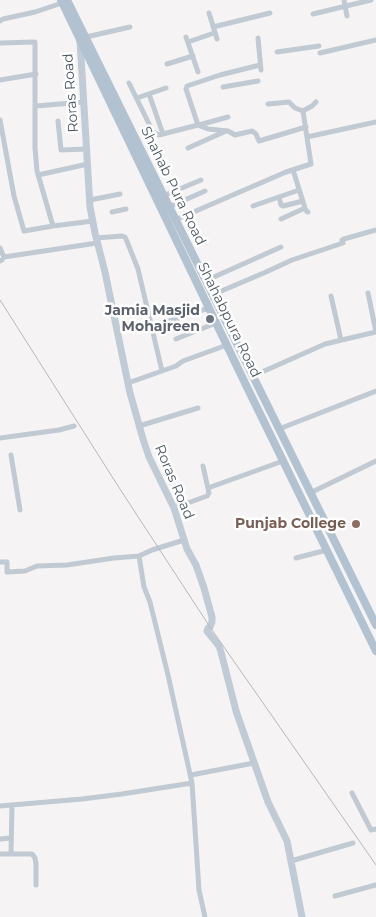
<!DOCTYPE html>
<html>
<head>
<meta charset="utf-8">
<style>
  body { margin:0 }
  canvas { display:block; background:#f5f3f3 }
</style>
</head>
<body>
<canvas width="376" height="917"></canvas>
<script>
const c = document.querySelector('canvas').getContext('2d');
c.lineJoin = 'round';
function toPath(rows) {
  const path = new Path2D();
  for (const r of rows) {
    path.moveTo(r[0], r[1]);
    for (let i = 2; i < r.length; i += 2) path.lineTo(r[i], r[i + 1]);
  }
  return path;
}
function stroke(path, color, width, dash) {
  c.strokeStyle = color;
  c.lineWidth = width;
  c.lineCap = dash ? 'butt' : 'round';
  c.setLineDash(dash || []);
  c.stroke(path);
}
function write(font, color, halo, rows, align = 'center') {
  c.font = font + ' Montserrat,sans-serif';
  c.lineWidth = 5;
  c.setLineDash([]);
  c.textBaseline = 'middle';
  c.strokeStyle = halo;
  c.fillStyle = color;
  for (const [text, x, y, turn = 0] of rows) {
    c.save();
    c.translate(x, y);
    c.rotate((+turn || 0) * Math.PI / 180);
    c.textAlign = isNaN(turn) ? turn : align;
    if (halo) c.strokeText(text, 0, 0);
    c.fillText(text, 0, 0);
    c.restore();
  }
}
stroke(toPath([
  [344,0,347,16],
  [209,13,217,39],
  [313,14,371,0],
  [0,21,3,19,35,12,62,3],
  [213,27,270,13],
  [86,37,130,27],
  [186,37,198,72],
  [258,38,261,70],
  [188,42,214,33],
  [0,43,35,42,35,148,37,171,53,226],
  [277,52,319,46],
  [320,53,376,40],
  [167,64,193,56],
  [0,80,36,74],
  [129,83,153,132,159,135,198,125,208,129,228,131,235,135,252,131,256,134,259,141,306,127],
  [223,87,258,81],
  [149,94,163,134],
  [137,98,166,88],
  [268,104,289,102,295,108,303,111,312,106,316,102],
  [36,106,84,102],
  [0,120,14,196,24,231,53,226,93,221],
  [58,121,61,150,87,149],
  [198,125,186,89,187,86,220,75,260,65],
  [199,125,228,117],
  [307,137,376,122],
  [188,148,226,131],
  [293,170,305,208,307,212,308,212],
  [38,175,88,164],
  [163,196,201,180],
  [279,197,281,205,283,206,303,201],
  [90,200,120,194],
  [253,206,299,190],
  [169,207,205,191],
  [112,212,126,209],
  [281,219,305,208],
  [175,220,286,172,311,164,303,111],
  [96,238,122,236,125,237,126,239,138,269,162,371],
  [0,248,4,257,97,243],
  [0,261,2,260],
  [205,281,281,247],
  [368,293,376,332],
  [212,295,266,272,292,260,343,243,342,240,344,239,376,230],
  [331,296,341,340],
  [151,326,169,321,209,308],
  [176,339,216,323],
  [253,376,325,344,376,332],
  [128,383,176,366,183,361,227,345],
  [139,426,198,408],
  [279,429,376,391],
  [0,438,59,430,74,426],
  [11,455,20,510],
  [208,488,283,461],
  [310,493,376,461],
  [174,508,207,496,209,493,203,466],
  [139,556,144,587,150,602,168,675,192,783,199,890,205,917],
  [296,558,327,550],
  [0,562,7,562,7,572,25,571,37,566,67,565,114,558,139,556,152,550,184,540],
  [191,775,254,763],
  [352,793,371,830,376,829],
  [0,806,82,799,122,794,192,783],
  [0,839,11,838],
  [0,854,32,854,35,858,36,864,36,885],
  [11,854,12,806],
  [291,861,353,843],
  [335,896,376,885]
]), '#c1cad2', 5);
stroke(toPath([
  [80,40,90,207,95,233,105,272,130,393,143,439,149,457,174,508,187,549,196,565,204,588,212,617,212,622,210,627,208,628,207,631,219,646,221,652,236,711,268,802,287,841,302,917]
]), '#c1cbd6', 7);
stroke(toPath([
  [61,0,244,381,376,651],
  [67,0,376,625]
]), '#b3c2d1', 8);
stroke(toPath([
  [0,300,118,486,210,627,376,865]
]), '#b5b8bd', 1);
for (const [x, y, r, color] of [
  [210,319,5,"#6b7280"],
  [356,524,5,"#8d6e63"]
]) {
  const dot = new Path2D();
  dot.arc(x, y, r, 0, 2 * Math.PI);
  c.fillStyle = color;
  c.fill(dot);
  stroke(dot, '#fff', 2);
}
write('14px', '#4a5661', '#fff', [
  ["Roras Road",71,93,-94],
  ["Shahab Pura Road",173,186,64],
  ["Shahabpura Road",229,320,64],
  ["Roras Road",174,482,67]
]);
write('bold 14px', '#5b616d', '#fff', [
  ["Jamia Masjid",200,311],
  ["Mohajreen",200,327]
], 'right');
write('bold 14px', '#785e54', '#fff', [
  ["Punjab College",346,524]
], 'right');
</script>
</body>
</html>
